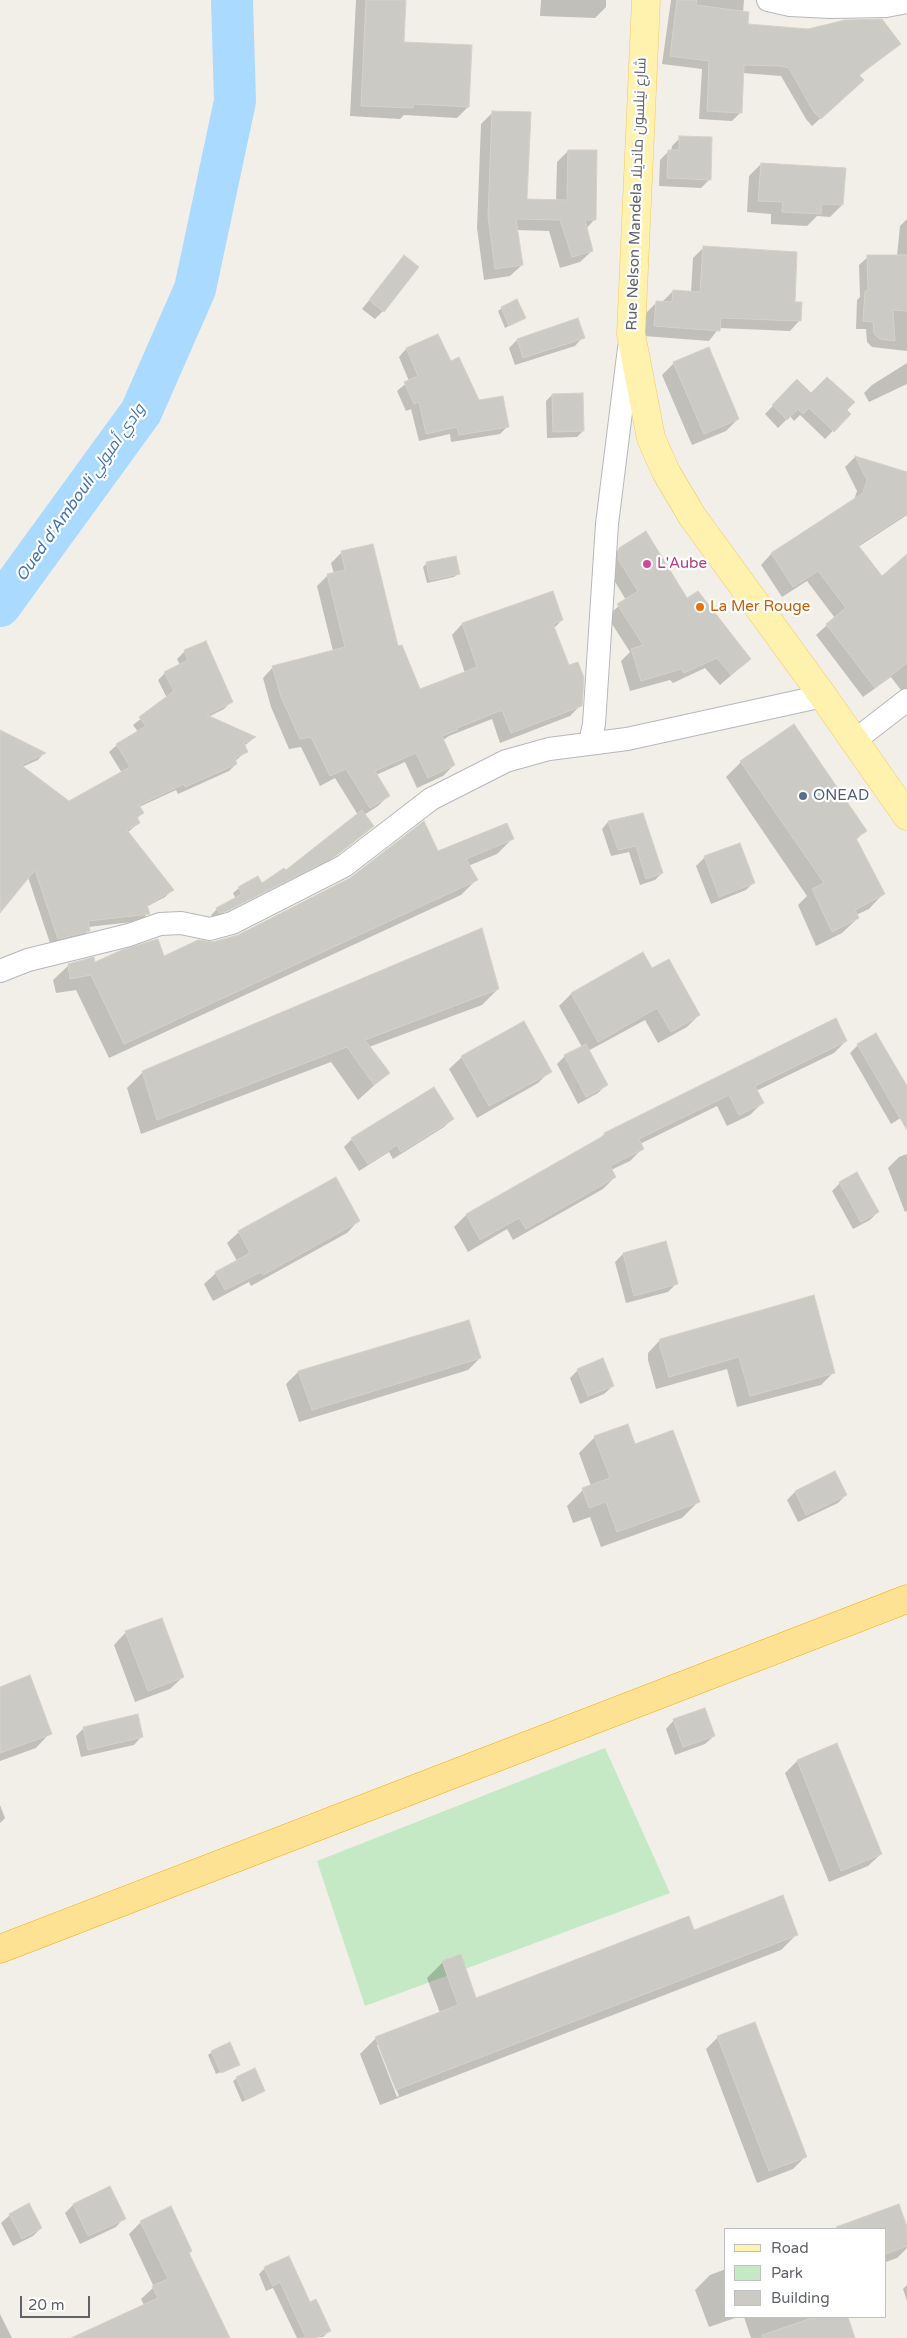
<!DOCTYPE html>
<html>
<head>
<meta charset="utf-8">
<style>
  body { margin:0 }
  #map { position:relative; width:907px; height:2338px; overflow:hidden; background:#f1efe8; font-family:"Varela Round",sans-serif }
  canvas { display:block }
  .legend { position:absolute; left:724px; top:2228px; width:162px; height:90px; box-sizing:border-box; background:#fff; border:1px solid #bfc1c3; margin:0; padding:6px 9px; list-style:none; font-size:15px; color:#5f6368 }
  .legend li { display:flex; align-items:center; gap:10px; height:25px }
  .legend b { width:25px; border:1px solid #bfc1c3 }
  .scale { position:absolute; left:20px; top:2296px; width:70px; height:22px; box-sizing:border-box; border:2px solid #5f6368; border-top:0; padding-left:6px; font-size:15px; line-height:18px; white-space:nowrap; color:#5f6368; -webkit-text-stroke:4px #fff; paint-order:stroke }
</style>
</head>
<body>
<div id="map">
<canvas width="907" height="2338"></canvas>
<ul class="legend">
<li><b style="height:6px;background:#fff2af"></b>Road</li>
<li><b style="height:14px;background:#c5e8c5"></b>Park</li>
<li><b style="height:14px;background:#cccac5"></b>Building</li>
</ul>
<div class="scale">20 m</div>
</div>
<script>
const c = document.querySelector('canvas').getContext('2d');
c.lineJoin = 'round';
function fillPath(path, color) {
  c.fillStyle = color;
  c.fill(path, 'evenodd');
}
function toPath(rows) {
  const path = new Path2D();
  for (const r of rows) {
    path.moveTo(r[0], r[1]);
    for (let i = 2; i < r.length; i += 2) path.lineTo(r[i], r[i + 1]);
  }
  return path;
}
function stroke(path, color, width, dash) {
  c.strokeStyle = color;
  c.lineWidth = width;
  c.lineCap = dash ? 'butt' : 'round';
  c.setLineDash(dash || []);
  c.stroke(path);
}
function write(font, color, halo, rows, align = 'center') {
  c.font = font + ' "Varela Round",Cairo,sans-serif';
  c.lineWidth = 4.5;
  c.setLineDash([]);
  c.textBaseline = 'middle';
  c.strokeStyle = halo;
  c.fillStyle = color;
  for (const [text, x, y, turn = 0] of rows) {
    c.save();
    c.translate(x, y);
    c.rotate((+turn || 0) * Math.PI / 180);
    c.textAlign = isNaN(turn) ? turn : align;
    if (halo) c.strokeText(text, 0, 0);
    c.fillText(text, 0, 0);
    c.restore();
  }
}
fillPath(toPath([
  [605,1748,670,1893,365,2006,317,1861]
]), '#c5e8c5');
fillPath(toPath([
  [356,0,405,0,403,43,468,107,457,118,404,115,400,119,350,116],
  [541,0,606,0,606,7,595,18,540,16],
  [671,0,744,0,743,13,746,26,899,44,859,76,854,88,812,126,806,119,781,76,742,73,741,112,732,121,699,119,702,69,662,64],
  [493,112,526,200,556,201,557,162,568,151,594,220,586,229,592,251,580,262,560,268,549,231,517,230,522,265,510,276,484,280,477,228,481,124],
  [680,138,710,179,701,188,659,186,660,160,668,152,671,152,672,146],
  [761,164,842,205,830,217,817,216,807,226,771,224,771,214,747,212,749,176],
  [907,219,907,351,872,347,867,342,866,329,856,329,857,300,860,297,859,265,868,257,897,256,900,226],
  [703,248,793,303,800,320,790,331,719,328,709,341,644,336,646,313,657,302,663,301,673,291,691,292,693,258],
  [404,257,383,311,375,319,362,309],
  [502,308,524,318,505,328,498,311],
  [437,336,450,363,478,401,508,426,500,434,451,442,450,434,419,441,411,409,406,411,397,391,409,381,399,357,406,349],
  [583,337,575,346,515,365,509,348,517,340],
  [674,363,738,419,726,431,692,445,662,375],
  [907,363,907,384,869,402,864,393,872,385],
  [797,381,811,395,845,410,849,414,825,439,800,415,794,421,790,416,778,428,765,414],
  [552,395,583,431,577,437,547,438,546,401],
  [855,457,907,474,907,515,858,547,881,578,907,568,907,698,891,677,863,697,816,635,835,618,807,581,782,597,761,565,771,554,854,500,857,491,845,467],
  [619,549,686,599,750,659,720,685,705,668,673,683,670,680,630,691,621,661,630,652,607,616,626,600,608,570,608,560],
  [341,553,420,690,465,673,452,635,462,624,552,593,562,620,553,629,581,705,570,716,500,743,492,719,449,736,442,741,454,765,443,776,417,788,405,762,376,775,389,795,378,806,364,815,373,826,367,832,330,860,213,918,211,915,217,909,236,899,233,893,239,888,261,885,285,871,358,815,335,778,320,786,301,747,289,749,271,707,263,678,273,667,333,651,317,586,328,575,334,574,331,563],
  [427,563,458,574,454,577,427,583,423,567],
  [185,651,232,701,224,709,208,717,254,738,244,746,247,751,235,761,236,764,229,771,178,794,176,790,139,807,142,813,137,819,139,823,128,832,172,890,165,897,146,907,148,913,141,921,88,927,88,931,81,938,51,946,28,877,0,910,0,731,44,753,38,760,22,767,69,803,122,773,109,752,117,745,138,732,133,725,167,698,158,680,165,673,180,665,177,659],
  [741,762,865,831,856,840,884,893,869,909,856,915,858,918,842,933,816,946,798,905,807,896,726,777],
  [642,815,662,873,655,880,640,885,629,852,611,856,602,829,608,822],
  [512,839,497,854,468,866,476,880,461,895,109,1058,76,990,56,993,53,980,69,965,163,958,238,936],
  [740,844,754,882,746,890,711,904,696,866,704,858],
  [651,970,699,1015,687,1027,658,1043,645,1020,588,1051,606,1085,598,1093,578,1104,557,1064,565,1056,582,1047,559,1006,571,994],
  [498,989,482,1005,369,1047,388,1073,358,1100,331,1062,141,1134,127,1088,143,1072],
  [846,1041,834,1053,756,1091,762,1103,750,1115,727,1126,717,1106,640,1144,642,1149,630,1161,611,1170,615,1177,603,1189,513,1240,507,1229,468,1252,454,1227,466,1215,598,1140,604,1134],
  [858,1045,907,1088,907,1114,891,1124,850,1053],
  [462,1057,550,1071,538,1083,477,1118,449,1069],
  [452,1119,444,1127,393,1159,389,1152,359,1171,344,1147,352,1139],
  [907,1154,907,1211,905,1212,888,1168,899,1157],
  [840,1183,878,1212,870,1220,853,1229,832,1191],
  [358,1221,347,1233,251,1286,249,1282,213,1301,204,1284,216,1273,237,1261,227,1243,239,1232],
  [665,1243,676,1284,668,1292,626,1303,615,1262,623,1254],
  [469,1322,480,1358,468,1370,299,1422,286,1384,298,1372],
  [660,1340,833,1373,821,1385,737,1407,727,1369,656,1389,648,1360,648,1353],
  [578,1370,613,1386,604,1394,580,1404,570,1378],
  [595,1437,634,1445,698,1502,682,1518,601,1547,590,1517,573,1523,567,1506,583,1490,591,1486,579,1453],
  [795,1492,846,1495,838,1503,798,1522,787,1500],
  [126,1632,183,1677,170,1689,135,1702,114,1645],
  [0,1688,50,1733,36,1748,0,1761],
  [674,1720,714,1736,705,1744,675,1755,666,1729],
  [84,1728,142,1736,134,1745,81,1757,76,1736],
  [836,1745,881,1854,868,1866,829,1882,785,1773,797,1761],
  [0,1805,5,1818,0,1823],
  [694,1931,796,1935,781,1950,380,2105,360,2054,376,2038,440,2013,427,1978,443,1962,476,2000],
  [377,2045,379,2045,399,2096,397,2097],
  [718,2037,805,2157,793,2169,757,2183,706,2049],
  [212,2052,239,2065,216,2074,208,2055],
  [237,2078,264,2091,242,2102,233,2081],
  [73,2205,124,2218,116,2227,80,2244,65,2213],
  [898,2206,907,2231,907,2248,897,2258,886,2262,886,2229,834,2229],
  [10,2215,41,2228,33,2236,13,2246,1,2223],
  [141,2222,191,2251,188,2254,228,2338,74,2338,144,2305,141,2299,154,2287,129,2234],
  [265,2268,309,2304,329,2331,323,2337,297,2338,273,2288,266,2291,259,2274],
  [726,2269,726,2317,738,2317,709,2327,695,2290,710,2275],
  [907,2285,907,2301,903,2289],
  [0,2314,12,2338,0,2338],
  [744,2317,846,2317,854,2337,751,2338]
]), '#0003');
stroke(toPath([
  [0,606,141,412,195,289,235,101,232,0]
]), '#aadaff', 42);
const building = toPath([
  [366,0,406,0,404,42,472,45,469,107,413,104,413,108,361,106,366,0],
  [677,0,697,0,696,5,749,12,748,24,808,29,845,20,882,19,901,44,859,75,864,80,821,119,813,111,789,68,780,66,744,65,742,113,707,111,709,61,670,56,677,0],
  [492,111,531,112,527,199,567,200,568,150,597,150,596,220,585,220,593,251,572,257,560,220,516,219,523,265,495,269,488,216,492,111],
  [679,136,712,137,711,180,667,178,668,150,679,150,679,136],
  [761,163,846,168,843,205,822,204,821,214,782,212,783,202,758,201,761,163],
  [703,246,797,252,795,302,802,302,801,321,721,318,720,331,654,326,656,301,672,302,673,290,700,292,703,246],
  [404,255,419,267,384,312,369,300,404,255],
  [867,255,907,255,907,311,893,310,895,341,880,339,874,334,873,322,863,321,865,291,868,291,867,255],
  [517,299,526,318,509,326,501,307,517,299],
  [578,318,585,338,523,358,517,339,578,318],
  [438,334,451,361,459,357,479,400,503,396,509,427,459,435,457,427,426,434,419,402,414,404,404,382,418,376,406,348,438,334],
  [709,347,739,419,704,434,673,362,709,347],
  [827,377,855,402,847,410,851,414,834,432,809,408,803,414,798,409,787,420,772,405,797,379,811,393,827,377],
  [583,393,584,431,553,432,552,394,583,393],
  [855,456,907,472,907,513,858,545,882,576,907,554,907,663,875,688,826,624,846,608,818,571,793,587,771,553,863,493,867,480,855,456],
  [646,531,687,598,698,591,751,659,731,675,717,658,684,673,681,669,641,681,631,649,643,645,617,604,638,591,618,559,619,548,646,531],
  [373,544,398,646,402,645,420,689,477,667,462,623,553,591,563,620,553,624,569,665,578,662,584,678,582,706,511,733,502,710,457,728,457,730,442,736,455,765,428,778,416,753,375,771,390,796,370,808,346,769,330,776,311,737,300,739,281,697,272,666,345,647,327,574,345,570,341,551,373,544],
  [456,556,460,574,430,580,426,562,456,556],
  [206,641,233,702,207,715,256,737,244,743,248,752,235,758,237,764,185,787,184,784,139,805,144,813,137,817,140,823,127,830,174,890,147,905,150,914,88,921,90,931,58,939,35,870,0,913,0,730,46,753,21,765,69,801,130,767,116,744,146,726,139,717,174,691,164,672,188,660,184,650,206,641],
  [794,724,867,831,856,838,885,894,855,910,859,918,832,932,812,889,824,883,740,761,794,724],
  [362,810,374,826,337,855,227,911,219,913,216,908,242,894,238,887,258,876,262,883,284,868,286,870,362,810],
  [643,813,663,873,646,879,636,846,618,850,608,821,643,813],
  [424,821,438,851,507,823,514,839,466,859,478,880,124,1044,91,975,70,979,68,964,94,957,95,962,122,950,158,939,164,956,198,940,213,942,238,935,350,878,424,821],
  [740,843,755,883,719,897,704,856,740,843],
  [482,928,499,989,365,1040,390,1073,374,1085,347,1047,157,1120,142,1071,482,928],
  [643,952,652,968,669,959,700,1015,671,1032,657,1008,598,1042,571,993,643,952],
  [836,1018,847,1041,755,1086,764,1103,739,1115,729,1095,639,1139,644,1149,610,1166,616,1177,526,1229,519,1218,480,1240,466,1214,605,1135,604,1133,836,1018],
  [524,1021,552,1072,489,1106,461,1056,524,1021],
  [876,1033,907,1086,907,1130,857,1044,876,1033],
  [586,1044,608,1085,586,1097,564,1055,586,1044],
  [434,1087,454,1119,401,1152,397,1145,368,1164,351,1138,434,1087],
  [857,1172,879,1212,861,1222,839,1182,857,1172],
  [336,1177,360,1221,263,1275,261,1272,225,1290,215,1272,250,1253,238,1231,336,1177],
  [666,1241,678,1284,634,1296,623,1253,666,1241],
  [814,1295,835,1373,750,1396,739,1357,669,1377,660,1347,660,1339,814,1295],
  [469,1320,481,1358,312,1410,298,1371,469,1320],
  [603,1358,614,1386,588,1396,577,1369,603,1358],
  [628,1424,635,1444,673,1430,700,1502,617,1532,606,1502,589,1508,582,1488,610,1478,594,1436,628,1424],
  [835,1471,847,1495,806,1515,795,1491,835,1471],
  [162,1618,184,1677,148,1691,125,1631,162,1618],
  [30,1675,52,1734,0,1753,0,1687,30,1675],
  [705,1708,715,1736,683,1747,673,1719,705,1708],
  [138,1714,143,1737,88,1750,83,1727,138,1714],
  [837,1743,882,1854,841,1871,797,1760,837,1743],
  [783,1895,798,1935,396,2090,375,2037,458,2005,442,1961,461,1954,476,1998,689,1916,694,1930,783,1895],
  [755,2022,807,2157,769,2171,717,2036,755,2022],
  [230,2042,240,2065,221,2073,211,2051,230,2042],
  [255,2068,265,2091,246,2100,236,2077,255,2068],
  [110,2186,126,2219,88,2236,73,2204,110,2186],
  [29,2203,42,2228,22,2239,9,2214,29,2203],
  [899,2204,907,2227,907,2246,886,2254,886,2229,837,2229,836,2227,899,2204],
  [171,2206,192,2251,189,2253,230,2338,71,2338,158,2298,152,2286,168,2279,140,2221,171,2206],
  [289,2256,310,2302,316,2299,331,2331,315,2338,306,2338,280,2282,273,2286,264,2267,289,2256],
  [815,2317,848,2317,855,2338,763,2338,762,2335,815,2317]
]);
fillPath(building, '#cccac5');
stroke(building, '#d6d1c6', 1);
const street = toPath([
  [768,0,790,5,831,7,886,6,907,2],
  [854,741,907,700],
  [590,743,594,724,607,524,629,348],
  [0,971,28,960,129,935,160,924,181,923,210,929,232,923,344,866,431,799,506,761,549,749,627,739,823,696]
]);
const primary = toPath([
  [646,0,631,334,651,438,666,472,692,516,823,696,907,816]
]);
const highway = toPath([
  [0,1949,907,1599]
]);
stroke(street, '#b5b8bc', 24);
stroke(primary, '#f2c960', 29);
stroke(highway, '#f9ab00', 29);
stroke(street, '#fff', 22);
stroke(primary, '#fff2af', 28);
stroke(highway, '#fde293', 28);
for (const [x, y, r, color] of [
  [647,564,5,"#d1479c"],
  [700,607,5,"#e8710a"],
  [803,796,5,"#5c6f8a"]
]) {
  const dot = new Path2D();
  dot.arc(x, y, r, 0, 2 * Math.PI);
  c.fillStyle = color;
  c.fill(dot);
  stroke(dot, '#fff', 2);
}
write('15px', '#5f6368', '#fff', [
  ["Rue Nelson Mandela شارع نيلسون مانديلا",637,194,-88]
]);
write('15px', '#b23c85', '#fff', [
  ["L'Aube",657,564]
], 'left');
write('15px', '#c56008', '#fff', [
  ["La Mer Rouge",710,607]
], 'left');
write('15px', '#4e5e75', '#fff', [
  ["ONEAD",813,796]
], 'left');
write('italic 16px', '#4174aa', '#fff', [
  ["Oued d'Ambouli وادي أمبولي",81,493,-55]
]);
</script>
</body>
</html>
